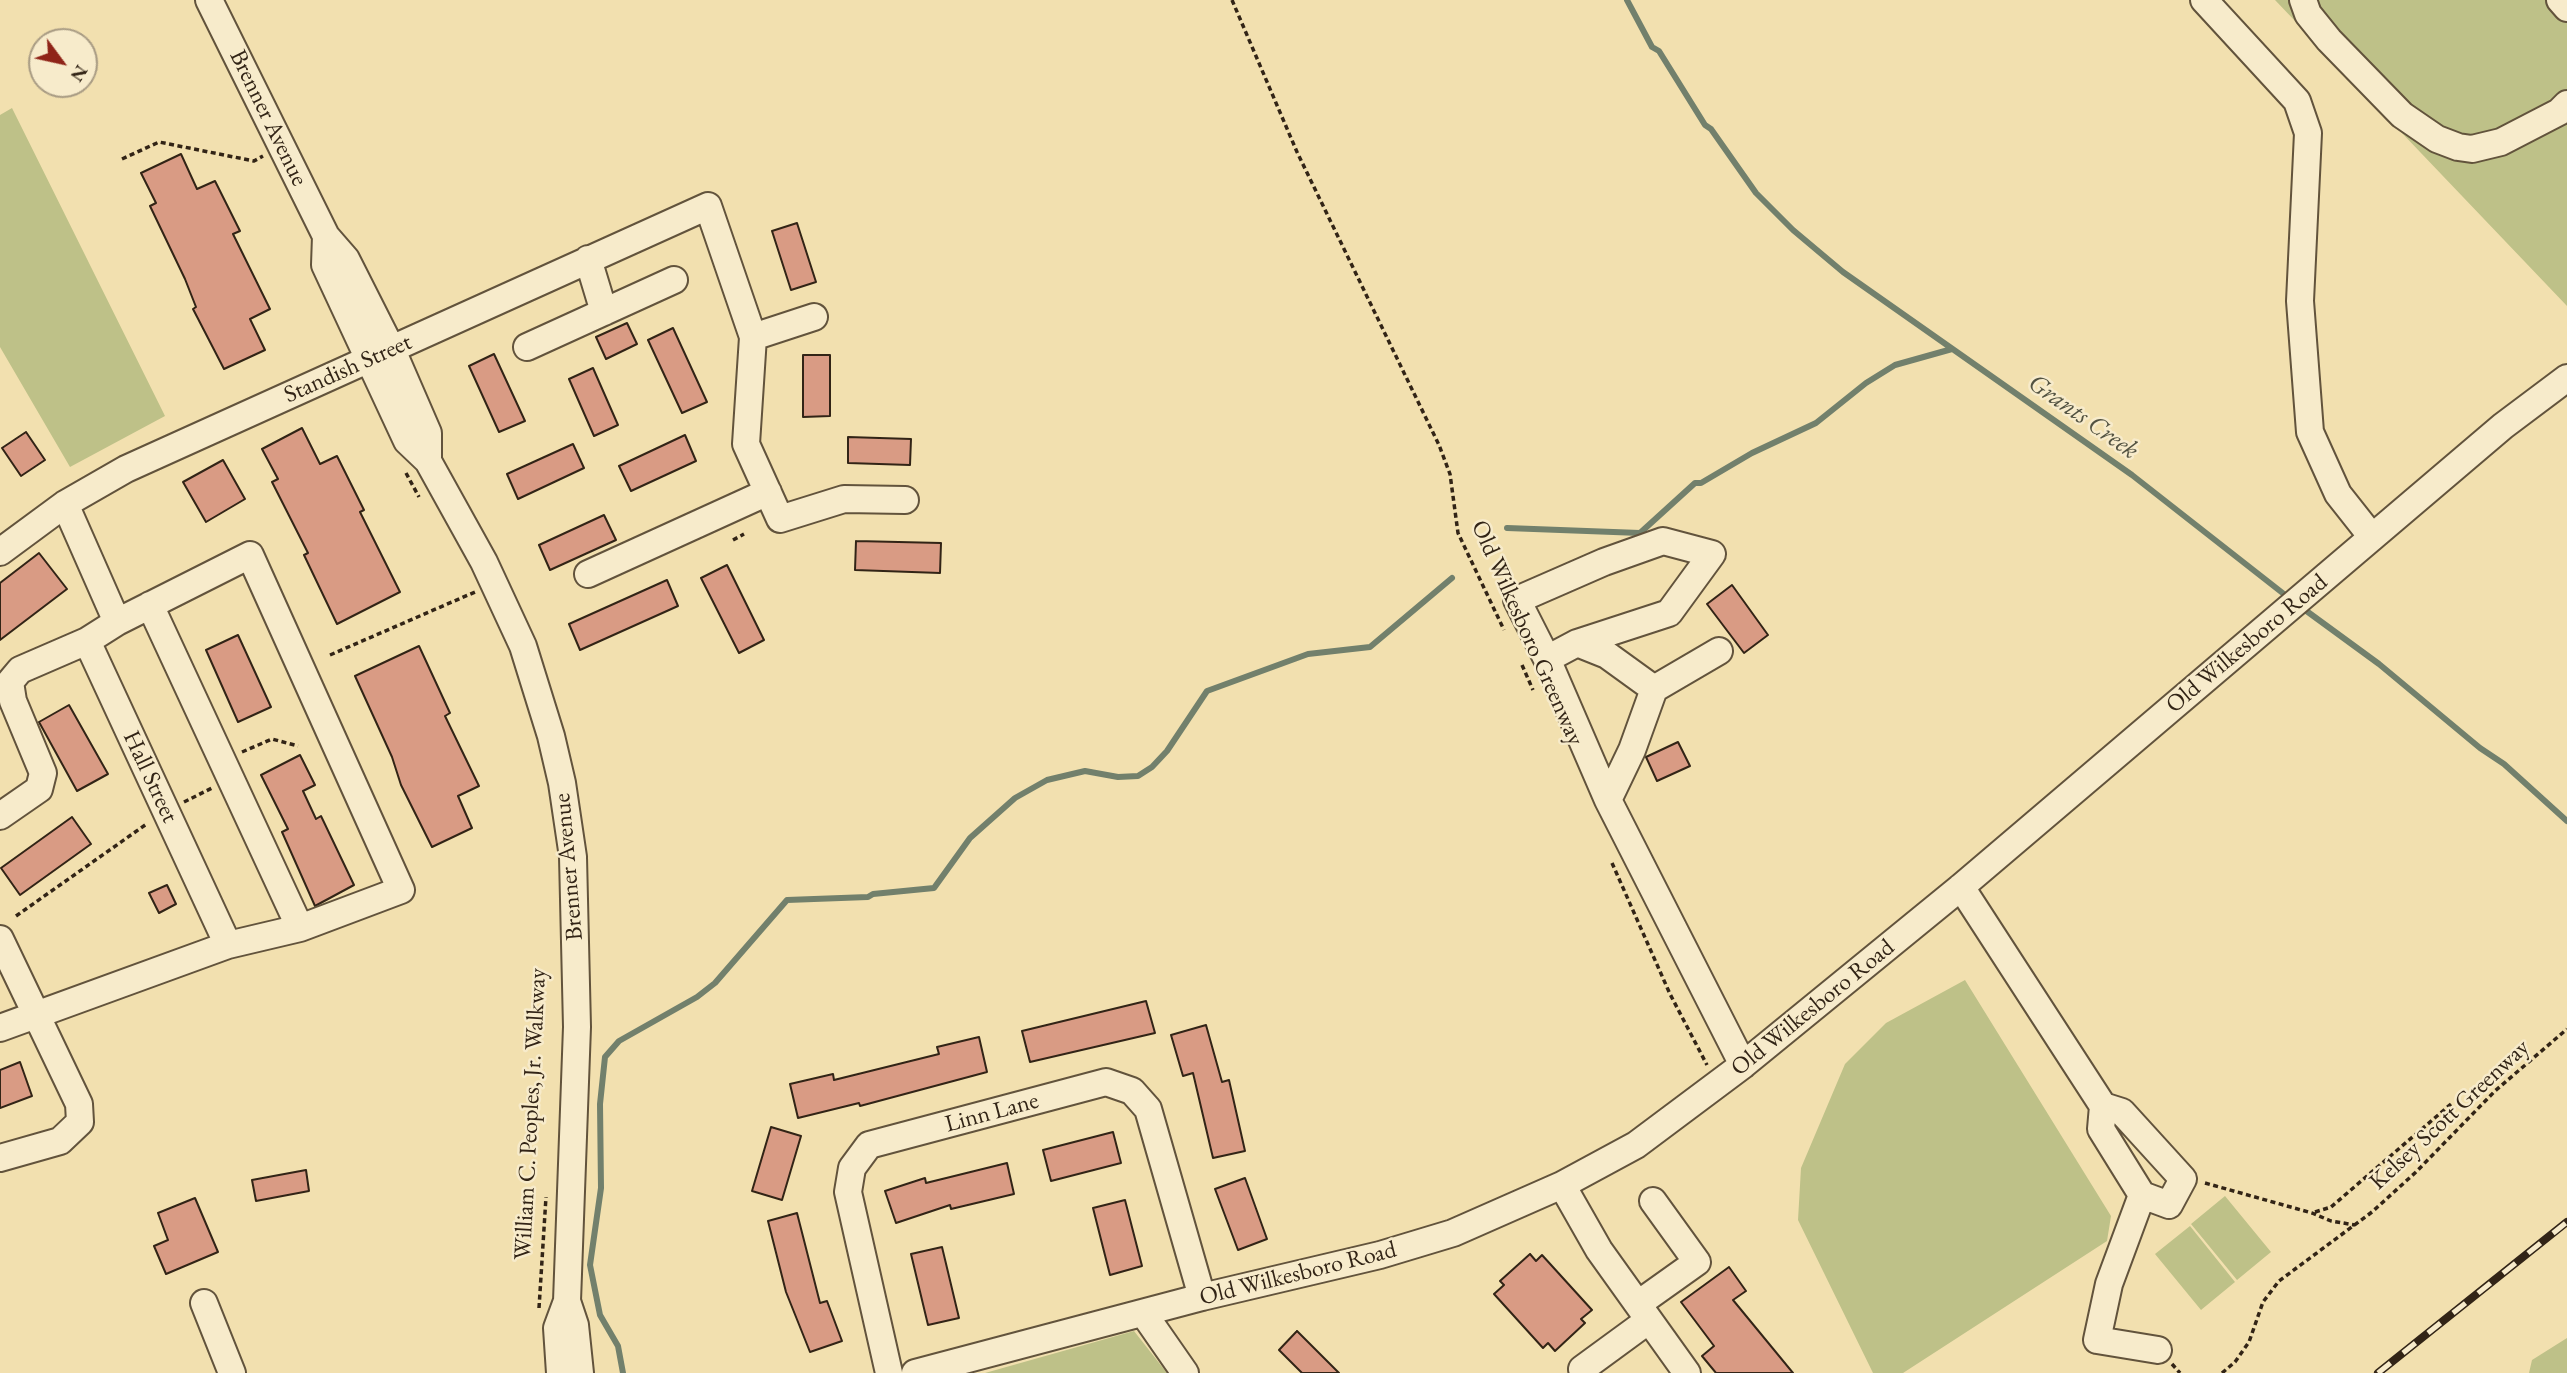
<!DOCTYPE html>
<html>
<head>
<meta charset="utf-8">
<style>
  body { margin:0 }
  #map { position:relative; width:2567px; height:1373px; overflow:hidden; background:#f2e0af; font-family:"EB Garamond",serif }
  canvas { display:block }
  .north { position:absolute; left:28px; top:28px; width:70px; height:70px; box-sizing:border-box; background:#f7ebcb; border:2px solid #a89b83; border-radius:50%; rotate:123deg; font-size:19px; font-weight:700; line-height:28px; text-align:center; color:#322416 }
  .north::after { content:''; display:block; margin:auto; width:24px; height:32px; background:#8f2418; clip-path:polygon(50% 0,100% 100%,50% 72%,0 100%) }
</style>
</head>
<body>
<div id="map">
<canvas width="2567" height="1373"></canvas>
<div class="north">N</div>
</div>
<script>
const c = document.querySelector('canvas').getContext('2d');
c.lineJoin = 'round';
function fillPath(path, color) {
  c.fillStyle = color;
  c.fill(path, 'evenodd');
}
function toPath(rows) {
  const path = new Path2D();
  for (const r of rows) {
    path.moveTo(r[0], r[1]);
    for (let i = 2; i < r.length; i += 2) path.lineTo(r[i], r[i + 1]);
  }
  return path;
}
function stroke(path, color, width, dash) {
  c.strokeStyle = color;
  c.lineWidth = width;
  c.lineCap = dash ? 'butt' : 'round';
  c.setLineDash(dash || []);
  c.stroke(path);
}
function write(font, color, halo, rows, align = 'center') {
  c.font = font + ' "EB Garamond",serif';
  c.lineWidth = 5;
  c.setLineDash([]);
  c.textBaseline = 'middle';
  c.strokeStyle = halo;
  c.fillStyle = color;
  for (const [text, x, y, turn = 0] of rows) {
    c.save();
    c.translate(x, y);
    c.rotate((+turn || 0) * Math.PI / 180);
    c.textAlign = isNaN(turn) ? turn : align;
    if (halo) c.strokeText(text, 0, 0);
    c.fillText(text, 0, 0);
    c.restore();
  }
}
fillPath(toPath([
  [2275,0,2567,0,2567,306],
  [12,108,165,416,70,467,0,347,0,115],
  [1965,980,2111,1216,2107,1241,1903,1373,1873,1373,1798,1220,1801,1168,1845,1064,1886,1023],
  [2225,1196,2271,1252,2237,1280,2191,1224],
  [2190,1226,2235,1282,2201,1310,2155,1254],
  [1134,1331,1167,1373,985,1373],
  [2567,1338,2567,1373,2529,1373,2532,1360]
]), '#bec188');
stroke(toPath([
  [1627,0,1652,47,1659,51,1705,125,1711,129,1756,193,1793,230,1843,272,2132,475,2289,598],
  [1507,528,1640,533,1695,483,1701,483,1752,453,1816,423,1866,383,1895,365,1952,349],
  [2301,607,2379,664,2480,748,2504,764,2567,821],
  [623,1373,618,1346,600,1315,590,1265,601,1188,600,1104,605,1057,619,1041,697,997,715,983,787,900,868,897,873,894,934,888,970,838,1015,798,1047,780,1085,771,1118,777,1138,776,1152,767,1167,751,1207,691,1308,654,1370,647,1452,578]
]), '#72806c', 6);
const building = toPath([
  [181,154,197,189,215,181,240,231,233,234,270,309,250,319,265,350,224,369,193,309,196,307,185,279,150,206,156,203,141,173,181,154],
  [797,223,816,282,791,290,772,231,797,223],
  [627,323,637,344,606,359,596,337,627,323],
  [673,328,707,402,682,413,648,340,673,328],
  [494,354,525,421,499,432,469,366,494,354],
  [803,355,830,355,830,416,803,417,803,355],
  [593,368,618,425,594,436,569,379,593,368],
  [302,428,320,464,337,456,364,510,360,512,400,592,337,624,304,555,308,553,272,482,278,479,262,449,302,428],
  [26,432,45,460,21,476,2,448,26,432],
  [685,435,696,461,631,491,619,466,685,435],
  [848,437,911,439,910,465,848,463,848,437],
  [573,444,584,468,518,499,507,474,573,444],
  [223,460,245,499,206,522,183,482,223,460],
  [604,515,616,540,550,570,539,545,604,515],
  [856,541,941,543,940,573,855,570,856,541],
  [39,553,67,589,0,640,0,583,39,553],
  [727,565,764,640,739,653,701,578,727,565],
  [667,580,678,606,580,650,569,624,667,580],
  [1732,585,1768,635,1744,653,1707,604,1732,585],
  [238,635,271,707,238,722,206,650,238,635],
  [419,646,450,713,445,716,479,786,458,796,472,828,432,847,401,785,392,757,355,676,419,646],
  [69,705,108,774,77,791,39,722,69,705],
  [1678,742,1690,766,1657,781,1646,757,1678,742],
  [300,755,315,785,303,791,316,819,321,816,354,885,315,906,282,832,288,829,261,775,300,755],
  [72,817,91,844,20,895,1,868,72,817],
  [167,885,176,904,159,913,149,893,167,885],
  [1146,1001,1155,1033,1030,1062,1022,1031,1146,1001],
  [1206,1025,1222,1082,1229,1080,1245,1151,1213,1158,1193,1073,1183,1076,1171,1035,1206,1025],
  [979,1037,987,1072,860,1106,859,1103,798,1118,790,1084,833,1074,834,1080,939,1054,937,1047,979,1037],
  [20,1062,32,1096,0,1108,0,1070,20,1062],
  [771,1127,801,1136,782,1200,752,1191,771,1127],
  [1113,1132,1121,1163,1051,1181,1043,1150,1113,1132],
  [1007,1163,1014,1194,951,1209,950,1205,896,1223,885,1191,925,1178,926,1183,1007,1163],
  [306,1170,309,1191,256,1201,252,1180,306,1170],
  [1245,1178,1267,1239,1238,1250,1215,1189,1245,1178],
  [195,1198,218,1252,166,1274,154,1246,168,1240,158,1213,195,1198],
  [1125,1200,1142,1266,1110,1275,1093,1208,1125,1200],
  [797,1213,820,1303,827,1301,842,1341,810,1352,786,1292,768,1221,797,1213],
  [942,1247,959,1318,928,1325,911,1254,942,1247],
  [1530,1254,1536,1261,1542,1255,1592,1310,1581,1319,1585,1323,1555,1351,1548,1343,1543,1348,1494,1294,1504,1285,1500,1281,1530,1254],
  [1729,1267,1746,1291,1733,1300,1793,1373,1716,1373,1702,1356,1714,1346,1681,1302,1729,1267],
  [1297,1331,1339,1373,1302,1373,1279,1350,1297,1331]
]);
fillPath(building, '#d99b84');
stroke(building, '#322416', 2);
const minor = toPath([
  [209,0,326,236,346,259,392,350,428,433,428,461],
  [2204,0,2297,101,2308,133,2300,301,2310,432,2338,494,2372,537],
  [2303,0,2308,14,2329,40,2402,115,2437,139,2458,147,2472,149,2501,142,2559,112,2567,104],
  [2560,0,2567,8],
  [326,236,325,265,407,441,428,461,484,562,523,646,551,736,562,783,573,857,577,1027,567,1301,575,1325,580,1373],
  [588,259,604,312],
  [753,337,814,317],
  [527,347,674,280],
  [65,504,117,622,87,641,228,945],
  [0,552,65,504,126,469,708,206,753,337,746,444,780,519,844,499,905,500],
  [588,574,768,492],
  [150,605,300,928],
  [1577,643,1607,655,1654,689],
  [1719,651,1654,689,1632,750,1608,800,1743,1065],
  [1547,659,1577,643,1669,613,1712,554,1663,541,1604,562,1517,600,1547,659,1608,800],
  [0,816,39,789,43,773,13,701,10,682,20,670,87,641],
  [1961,887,2103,1106,2101,1129,2142,1195,2169,1205,2183,1179,2122,1112,2103,1106],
  [0,939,79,1104,80,1122,60,1141,0,1158],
  [0,1028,228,945,300,928,401,890,250,555,117,622],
  [1562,1185,1599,1250,1687,1373],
  [2142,1195,2109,1284,2097,1340,2158,1350],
  [204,1303,232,1373],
  [1638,1304,1697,1262,1653,1201],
  [1144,1314,1185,1373],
  [1582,1369,1649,1320],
  [560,1373,557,1328,567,1301],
  [889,1373,848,1192,852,1168,869,1145,1106,1082,1132,1091,1148,1109,1202,1297],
  [915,1373,1202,1297,1380,1255,1453,1233,1562,1185,1636,1145,1743,1065,1961,887,2503,426,2567,378]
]);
stroke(minor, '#62533c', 30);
stroke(toPath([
  [1232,0,1297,152,1439,445,1450,474,1458,533,1504,630],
  [122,159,159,142,254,161,263,156],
  [406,473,419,497],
  [733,540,744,534],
  [330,655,475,592],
  [1522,665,1533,690],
  [242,752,272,739,298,746],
  [184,802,212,788],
  [1612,863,1670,994,1707,1065],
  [16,916,148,823],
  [2205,1183,2312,1213,2331,1221,2355,1225],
  [2315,1212,2331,1207,2451,1104],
  [539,1308,546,1197],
  [2172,1364,2180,1373],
  [2222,1373,2235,1362,2249,1342,2263,1302,2279,1281,2372,1212,2416,1172,2495,1091,2567,1029]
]), '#322416', 3.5, [5, 3.5]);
stroke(minor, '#f7ebcb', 26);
const rail = toPath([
  [2378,1373,2567,1222]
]);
stroke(rail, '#322416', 8);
stroke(rail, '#f7ebcb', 5, [16]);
write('24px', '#322416', '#f7ebcb', [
  ["Brenner Avenue",268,118,64],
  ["Standish Street",348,369,-24],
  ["Old Wilkesboro Greenway",1527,633,66],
  ["Old Wilkesboro Road",2247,644,-40],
  ["Hall Street",150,777,65],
  ["Brenner Avenue",569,867,-95],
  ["Old Wilkesboro Road",1813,1008,-39],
  ["Linn Lane",992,1113,-15],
  ["William C. Peoples, Jr. Walkway",531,1114,-87],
  ["Kelsey Scott Greenway",2450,1115,-43],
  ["Old Wilkesboro Road",1298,1274,-14]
]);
write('italic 26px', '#525241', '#f7ebcb', [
  ["Grants Creek",2083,417,35]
]);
</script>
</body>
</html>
